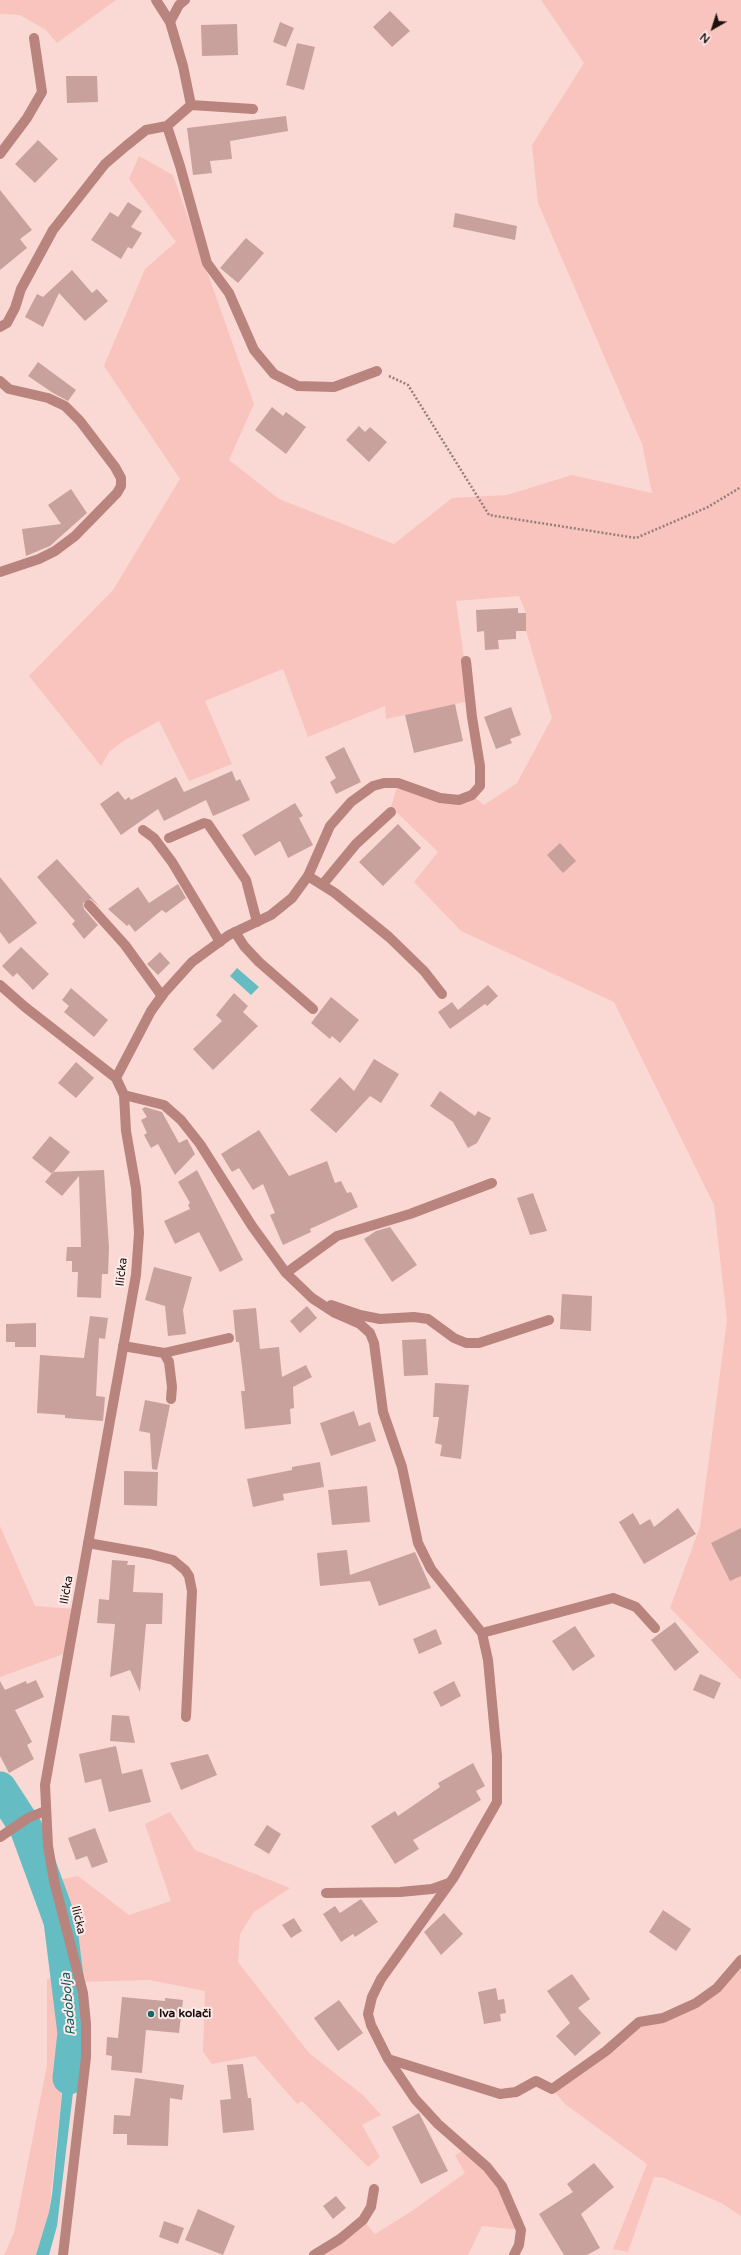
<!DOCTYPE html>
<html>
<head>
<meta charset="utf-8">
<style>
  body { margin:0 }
  #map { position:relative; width:741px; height:2255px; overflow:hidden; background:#fad9d5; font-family:"Varela Round",sans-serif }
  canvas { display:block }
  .north { position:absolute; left:693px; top:8px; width:40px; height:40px; -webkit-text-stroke:3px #fcebe8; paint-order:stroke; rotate:219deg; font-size:11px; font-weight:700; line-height:16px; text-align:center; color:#1d100e }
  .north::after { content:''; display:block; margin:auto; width:14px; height:18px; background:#1d100e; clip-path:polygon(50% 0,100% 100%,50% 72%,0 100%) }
</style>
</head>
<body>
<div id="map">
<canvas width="741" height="2255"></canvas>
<div class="north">N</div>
</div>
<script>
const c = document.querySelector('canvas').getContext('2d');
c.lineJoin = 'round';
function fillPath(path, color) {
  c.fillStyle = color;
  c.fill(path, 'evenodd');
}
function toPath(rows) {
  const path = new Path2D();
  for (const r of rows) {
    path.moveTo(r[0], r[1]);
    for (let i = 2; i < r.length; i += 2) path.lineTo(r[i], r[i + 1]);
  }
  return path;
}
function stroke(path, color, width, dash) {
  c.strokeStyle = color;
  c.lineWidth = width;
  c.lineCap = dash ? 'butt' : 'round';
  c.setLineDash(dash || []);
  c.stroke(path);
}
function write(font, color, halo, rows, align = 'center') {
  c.font = font + ' "Varela Round",sans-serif';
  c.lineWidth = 4;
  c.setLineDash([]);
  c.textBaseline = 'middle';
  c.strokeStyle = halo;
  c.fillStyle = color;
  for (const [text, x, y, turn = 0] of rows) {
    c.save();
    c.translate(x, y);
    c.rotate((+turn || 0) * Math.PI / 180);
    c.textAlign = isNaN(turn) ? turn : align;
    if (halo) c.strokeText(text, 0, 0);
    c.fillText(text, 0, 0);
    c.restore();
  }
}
fillPath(toPath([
  [0,0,116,0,57,43,46,30,20,15,0,14],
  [541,0,741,0,741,1680,670,1608,700,1527,727,1320,714,1205,614,1002,461,931,414,882,438,852,391,807,398,783,440,798,472,795,484,805,517,783,552,718,526,631,526,613,519,596,456,601,470,701,386,719,385,706,308,737,283,669,205,701,232,764,189,781,159,721,125,740,110,751,101,766,29,676,113,590,180,479,104,366,145,269,176,242,129,179,139,156,173,175,254,404,229,460,279,499,394,544,452,498,507,495,572,475,652,493,642,444,538,203,532,145,584,63],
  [0,1526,35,1606,76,1609,69,1652,0,1677],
  [170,1812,195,1850,290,1888,254,1912,240,1934,238,1962,309,2053,363,2095,381,2115,362,2125,380,2157,368,2167,302,2101,297,2104,255,2056,212,2064,203,2052,205,1991,149,1980,80,1982,54,1881,78,1876,129,1915,171,1901,145,1824],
  [741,1960,741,2216,721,2203,664,2178,654,2177,628,2252,613,2249,647,2164,565,2104,552,2089,639,2022,696,2003],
  [55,1978,68,2033,49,2212,36,2255,4,2255,14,2233,47,2065,47,1979],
  [466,2149,487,2167,521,2230,482,2226,468,2255,314,2255,363,2220,375,2234,412,2211,465,2173,455,2155]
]), '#f9c4bd');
fillPath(toPath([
  [237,968,259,987,251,995,230,976],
  [78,2032,76,2068,57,2226,49,2255,36,2255,49,2212,52,2195,68,2033]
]), '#65bdc3');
stroke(toPath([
  [0,1788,26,1828,60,1921,74,2033,69,2078]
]), '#65bdc3', 33);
fillPath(toPath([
  [390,11,410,31,392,47,373,27],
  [280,22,294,28,286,47,273,42],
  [237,24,238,55,202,56,201,25],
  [297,43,315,47,304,90,286,85],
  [66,76,97,76,98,102,67,103],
  [286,116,288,131,230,141,232,159,210,161,212,173,193,175,187,128],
  [38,140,58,159,35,183,15,164],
  [0,190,32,230,20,239,27,248,0,270],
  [128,202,142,211,131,227,142,233,132,249,128,247,121,259,91,240,110,212,118,217],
  [455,213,517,226,515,240,453,227],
  [246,238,264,253,238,283,220,268],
  [72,270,92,293,97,289,108,301,85,321,59,293,43,327,25,317,37,294,43,297],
  [38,362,76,390,68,401,53,393,28,376],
  [272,407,283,416,286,412,306,427,286,454,255,430],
  [359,426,365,432,370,427,387,442,369,462,346,440],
  [71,489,87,513,50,546,26,556,22,529,61,524,48,505],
  [518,608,518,613,526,613,526,631,516,631,516,639,498,640,499,649,485,650,484,631,477,632,476,610],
  [455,704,463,741,414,753,405,715],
  [511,707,521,735,510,739,512,743,496,749,484,717],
  [344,747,361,782,336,794,330,782,336,778,325,757],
  [232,771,236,781,240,779,250,800,213,816,206,800,164,821,158,809,121,835,100,804,118,791,125,800,129,797,131,800,176,777,184,792],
  [295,803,303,816,299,818,313,845,288,858,280,841,255,856,242,835],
  [398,824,421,848,383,886,359,862],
  [560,843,576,861,563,873,547,855],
  [57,859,100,907,91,899,83,903,84,909,98,925,84,939,72,924,75,921,37,877],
  [0,877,37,923,9,944,0,932],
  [178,884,186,898,166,913,162,910,135,932,129,924,127,926,108,909,138,887,149,903],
  [21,947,49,974,33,990,17,973,13,977,2,966],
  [160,952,170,963,158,975,147,964],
  [488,985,498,996,487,1006,485,1004,450,1029,438,1012,452,1002,458,1010],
  [71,988,108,1020,94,1037,64,1012,69,1006,62,1000],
  [234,993,248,1006,243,1012,258,1026,213,1070,193,1049,222,1021,216,1015],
  [331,997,359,1020,340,1043,332,1036,330,1039,311,1023],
  [374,1059,399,1074,381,1103,370,1096,336,1133,310,1110,340,1077,354,1091],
  [76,1062,94,1078,76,1098,58,1083],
  [440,1091,475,1116,478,1111,491,1118,477,1143,468,1148,453,1122,430,1106],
  [145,1107,162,1112,179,1143,187,1139,195,1154,175,1175,158,1144,151,1148,144,1135,147,1133,141,1120,147,1117,142,1109],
  [259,1130,289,1176,327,1161,335,1183,341,1181,347,1193,351,1192,358,1207,310,1229,311,1232,283,1245,270,1215,275,1213,263,1184,253,1190,239,1168,232,1172,221,1154],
  [50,1136,70,1152,52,1174,32,1158],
  [104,1170,109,1248,108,1274,102,1274,101,1298,77,1297,78,1272,72,1272,72,1261,66,1261,67,1247,81,1247,79,1176,62,1196,45,1182,53,1172],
  [197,1170,243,1260,220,1272,199,1232,175,1244,164,1221,190,1209,188,1205,190,1203,178,1182],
  [533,1193,547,1231,530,1235,517,1198],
  [390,1227,417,1265,392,1282,364,1239,376,1231],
  [154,1267,192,1277,183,1310,186,1334,168,1336,165,1306,145,1300],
  [562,1294,592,1296,591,1331,560,1329],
  [307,1306,317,1318,300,1333,290,1321],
  [256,1308,260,1349,279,1347,282,1377,306,1365,312,1377,293,1387,294,1408,290,1409,291,1424,245,1429,241,1391,245,1391,239,1342,236,1342,233,1310],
  [90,1316,108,1318,105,1339,99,1338,96,1396,105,1397,103,1421,65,1418,65,1415,37,1413,40,1355,84,1358],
  [36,1323,36,1347,15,1347,15,1342,6,1342,6,1324],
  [426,1339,428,1375,404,1376,402,1340],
  [435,1383,469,1385,461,1459,440,1456,442,1445,435,1443,439,1417,433,1417],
  [145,1400,170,1405,157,1470,152,1469,150,1433,139,1431],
  [354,1411,359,1426,370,1422,376,1441,331,1456,320,1423],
  [320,1462,324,1487,283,1494,284,1500,253,1507,247,1479,292,1470,292,1467],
  [124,1471,158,1472,157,1506,124,1505],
  [367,1486,370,1522,332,1525,328,1490],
  [678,1508,696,1534,644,1564,619,1522,633,1513,640,1525,650,1519,654,1527],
  [741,1528,741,1576,730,1581,711,1543],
  [347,1550,350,1575,415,1552,431,1588,379,1606,370,1581,320,1586,317,1553],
  [112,1560,128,1561,127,1565,135,1565,133,1592,163,1593,162,1624,146,1624,140,1692,130,1670,110,1677,115,1624,97,1623,99,1599,109,1600],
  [675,1622,699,1652,675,1671,651,1640],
  [575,1626,595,1656,573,1671,552,1641],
  [436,1629,442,1644,419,1654,413,1639],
  [700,1674,721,1683,714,1699,693,1690],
  [36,1680,44,1697,15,1710,32,1742,27,1745,34,1759,9,1773,0,1756,0,1681,5,1690,26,1681,27,1684],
  [454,1681,461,1696,441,1707,433,1692],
  [112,1715,129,1716,135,1743,110,1741],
  [116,1746,122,1774,142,1769,151,1802,109,1812,101,1779,85,1783,79,1754],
  [208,1754,217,1775,181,1790,170,1763],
  [473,1763,485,1786,476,1791,481,1800,413,1840,419,1849,395,1864,371,1826,395,1811,398,1816,440,1787,438,1783],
  [267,1825,281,1834,269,1854,254,1845],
  [95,1828,108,1862,92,1868,87,1856,76,1860,68,1838],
  [361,1899,378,1922,355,1937,353,1934,341,1942,323,1914,335,1906,340,1913],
  [663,1910,691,1929,676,1951,649,1932],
  [444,1913,463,1934,441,1955,424,1932],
  [294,1918,302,1931,291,1938,282,1925],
  [572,1974,590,1999,578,2008,601,2033,575,2056,556,2036,570,2023,547,1991],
  [496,1988,498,2000,504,1999,506,2013,500,2014,501,2021,484,2024,478,1992],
  [122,1997,165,2001,165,1998,183,2000,179,2033,146,2030,142,2073,111,2070,112,2056,106,2055,107,2037,118,2038],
  [339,2000,363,2033,338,2051,314,2018],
  [243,2064,248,2098,251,2098,254,2130,223,2133,220,2100,231,2099,227,2065],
  [135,2078,184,2085,182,2100,170,2098,168,2146,127,2145,127,2134,113,2134,114,2115,130,2116],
  [419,2113,448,2171,421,2184,392,2127],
  [594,2163,614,2187,581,2214,600,2248,587,2255,564,2255,539,2214,573,2192,567,2184],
  [336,2196,346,2208,333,2219,323,2206],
  [198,2209,235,2226,223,2255,185,2240],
  [164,2221,184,2228,178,2244,159,2237]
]), '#c8a19c');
stroke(toPath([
  [389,376,408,385,489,515,636,538,708,507,741,487]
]), '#967e7b', 2.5, [2, 2]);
stroke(toPath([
  [143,830,154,838,172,862,220,942],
  [169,838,204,823,208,824,246,880,257,922],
  [308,876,335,893,389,937,424,971,442,994],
  [323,884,356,844,391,812],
  [89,905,125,945,162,996],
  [235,932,244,946,259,962,313,1009],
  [123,1346,164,1353,229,1338],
  [164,1353,169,1362,172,1387,171,1399],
  [88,1543,150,1554,173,1560,185,1570,189,1576,192,1591,186,1717]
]), '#b8847d', 10);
stroke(toPath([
  [156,0,170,22,183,66,191,105],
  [170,22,179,5,185,0],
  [167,126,180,166,207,263,229,293,254,350,274,374,298,386,334,387,377,371],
  [0,154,27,118,42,92,34,38],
  [0,327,7,323,15,308,21,289,53,230,105,164,126,146,146,130,167,126,191,105,253,109],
  [0,381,9,389,48,398,65,406,80,421,115,467,121,478,121,486,117,493,75,536,55,551,39,559,0,572],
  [0,985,25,1007,116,1078,124,1095,126,1131,136,1188,139,1233,136,1275,45,1785,48,1846,54,1881,83,1993,86,2024,86,2057,63,2255],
  [116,1078,151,1011,164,993,192,962,229,935,271,915,292,898,308,876,330,826,351,802,373,786,384,783,398,783,440,798,459,800,472,795,480,786,480,766,472,717,466,661],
  [124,1095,164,1105,181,1120,200,1144,252,1226,286,1273,312,1298,335,1313,360,1324,370,1333,374,1343,383,1412,402,1467,418,1543,431,1569,482,1633,488,1660,497,1756,497,1802,454,1877,381,1979,372,1997,368,2014,371,2025,388,2059,415,2099,438,2124,487,2167,502,2186,521,2230,519,2245,514,2255],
  [286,1273,337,1236,410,1214,492,1183],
  [331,1305,360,1315,380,1319,414,1317,428,1319,454,1338,466,1343,479,1343,549,1320],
  [482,1633,613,1598,636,1607,655,1628],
  [0,1837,28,1818,45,1811],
  [326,1893,400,1892,432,1889,449,1883],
  [388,2059,500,2094,516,2092,536,2081,552,2089,606,2051,639,2022,663,2018,696,2003,717,1988,741,1960],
  [314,2255,340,2239,363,2220,371,2207,374,2189]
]), '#b8847d', 10);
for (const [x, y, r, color] of [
  [151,2014,4,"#18666b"]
]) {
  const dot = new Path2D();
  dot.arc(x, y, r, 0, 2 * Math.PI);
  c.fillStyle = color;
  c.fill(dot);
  stroke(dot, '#fcebe8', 1.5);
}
write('12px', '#1d100e', '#fcebe8', [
  ["Ilićka",122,1272,-83],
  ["Ilićka",67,1590,-80],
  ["Ilićka",78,1920,76]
]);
write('bold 12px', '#1d100e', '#fcebe8', [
  ["Iva kolači",159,2014]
], 'left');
write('italic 13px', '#115d62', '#fcebe8', [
  ["Radobolja",69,2004,-95]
]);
</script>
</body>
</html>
